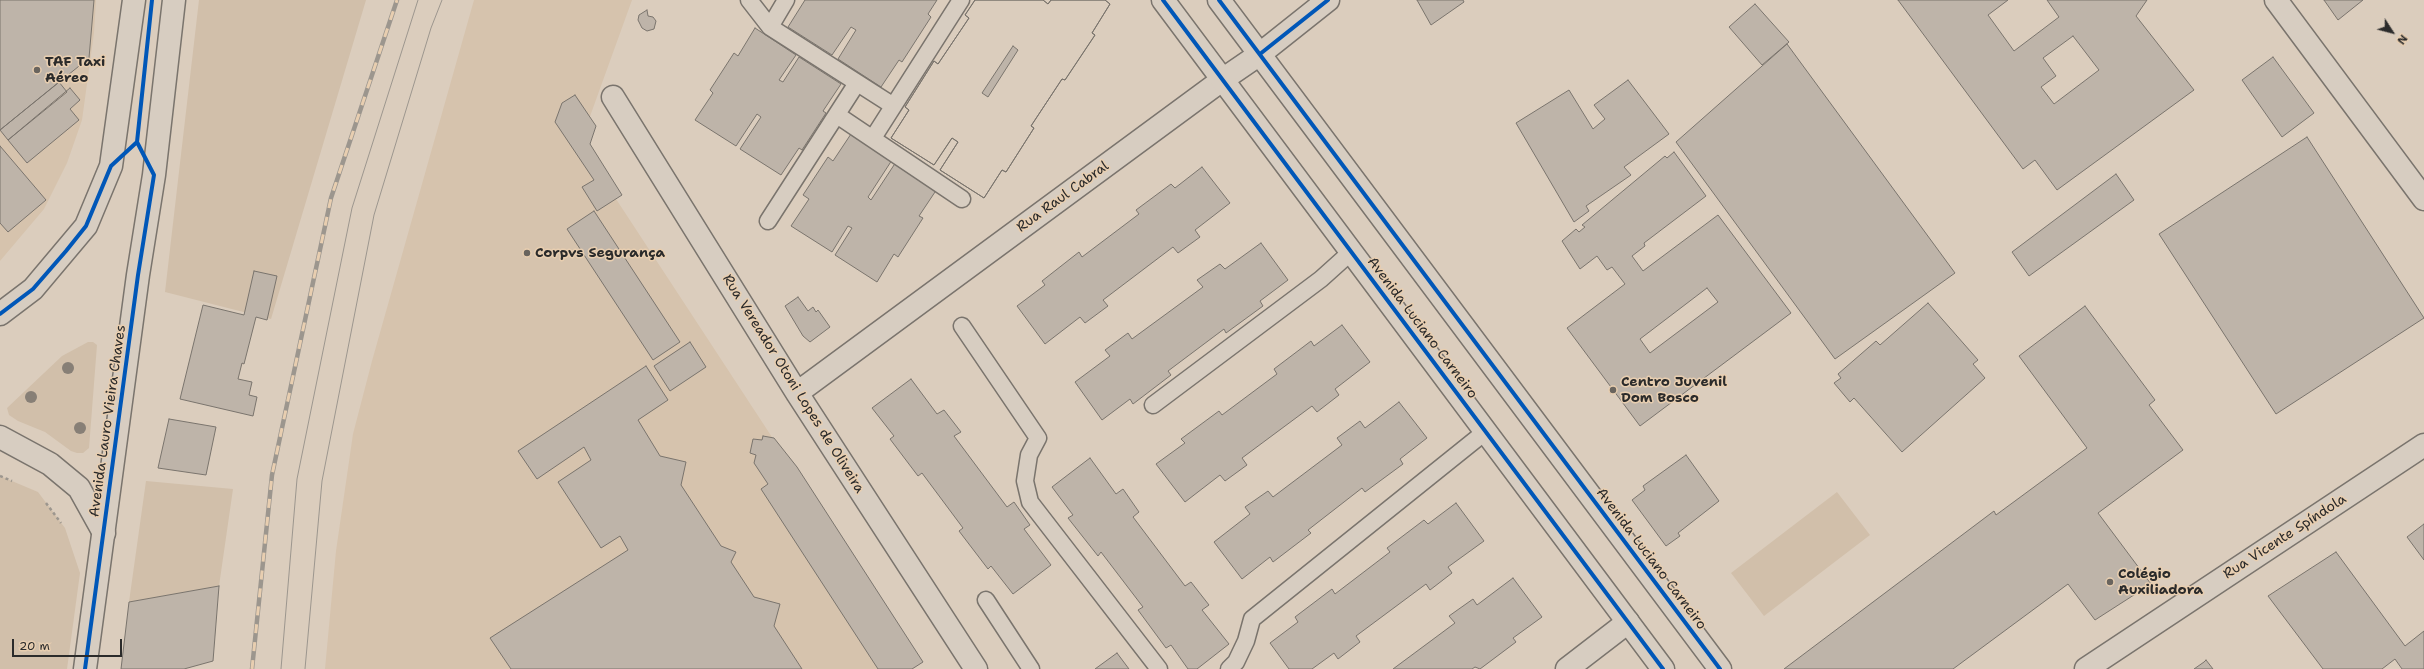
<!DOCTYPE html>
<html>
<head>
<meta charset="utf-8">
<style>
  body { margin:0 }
  #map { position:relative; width:2424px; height:669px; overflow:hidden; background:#dbcdbd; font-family:"Shantell Sans",sans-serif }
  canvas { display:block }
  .north { position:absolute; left:2372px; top:12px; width:40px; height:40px; -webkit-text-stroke:3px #e8ceb0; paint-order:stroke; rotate:126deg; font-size:11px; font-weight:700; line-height:16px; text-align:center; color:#2b2b2b }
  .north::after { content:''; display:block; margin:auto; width:14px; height:18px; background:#2b2b2b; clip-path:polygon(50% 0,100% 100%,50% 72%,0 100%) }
  .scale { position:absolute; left:12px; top:639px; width:110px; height:18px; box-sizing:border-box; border:2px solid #2b2b2b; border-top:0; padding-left:5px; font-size:12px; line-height:14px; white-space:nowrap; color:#2b2b2b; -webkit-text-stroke:3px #e8ceb0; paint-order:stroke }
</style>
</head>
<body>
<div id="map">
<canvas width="2424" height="669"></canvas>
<div class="north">N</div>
<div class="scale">20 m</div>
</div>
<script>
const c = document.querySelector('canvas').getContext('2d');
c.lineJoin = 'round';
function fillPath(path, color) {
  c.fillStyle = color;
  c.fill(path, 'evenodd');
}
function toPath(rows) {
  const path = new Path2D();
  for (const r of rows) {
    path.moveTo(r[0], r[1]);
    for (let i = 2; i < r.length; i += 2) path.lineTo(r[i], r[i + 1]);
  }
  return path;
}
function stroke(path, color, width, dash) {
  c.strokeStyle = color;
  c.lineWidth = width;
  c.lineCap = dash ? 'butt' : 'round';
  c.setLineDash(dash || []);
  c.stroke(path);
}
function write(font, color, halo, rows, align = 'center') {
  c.font = font + ' "Shantell Sans",sans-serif';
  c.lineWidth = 3;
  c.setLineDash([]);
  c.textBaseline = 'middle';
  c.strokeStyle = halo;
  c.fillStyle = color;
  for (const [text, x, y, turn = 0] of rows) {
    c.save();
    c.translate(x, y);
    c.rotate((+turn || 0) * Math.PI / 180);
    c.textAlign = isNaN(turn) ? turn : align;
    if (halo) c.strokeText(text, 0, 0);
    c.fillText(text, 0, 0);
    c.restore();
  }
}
fillPath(toPath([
  [0,0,96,0,94,33,82,120,67,163,44,209,0,261],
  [474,0,632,0,580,144,918,660,903,669,325,669,336,551,353,434,372,361]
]), '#d6c3ad');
fillPath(toPath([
  [199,0,366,0,271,319,165,292],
  [88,342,93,342,97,345,89,448,83,453,77,453,71,451,45,432,18,421,9,415,7,408,62,356],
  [0,476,38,492,65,528,80,573,67,669,0,669],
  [146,481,233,489,219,586,129,602],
  [1837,492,1870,535,1764,616,1731,573]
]), '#d1bfaa');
const building = toPath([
  [0,0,94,0,89,58,0,130,0,0],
  [805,0,937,0,928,14,931,17,902,62,899,60,881,87,838,59,856,30,851,27,832,55,788,27,805,0],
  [975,0,1043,0,1048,4,1051,0,1105,0,1110,4,1092,33,1095,35,1065,80,1062,79,1031,126,1034,128,1006,172,1002,170,984,198,940,170,958,142,952,138,934,165,891,138,909,110,905,107,934,61,938,64,969,18,965,15,975,0],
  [1013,46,1018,50,988,97,982,93,1013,46],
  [975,0,1043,0,1048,4,1051,0,1105,0,1110,4,1092,33,1095,35,1065,80,1062,79,1031,126,1034,128,1006,172,1002,170,984,198,940,170,958,142,952,138,934,165,891,138,909,110,905,107,934,61,938,64,969,18,965,15,975,0],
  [1417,0,1463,0,1464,2,1431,25,1417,0],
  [1898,0,2008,0,1988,15,2014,51,2059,17,2047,0,2147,0,2136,16,2194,90,2057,190,2035,160,2023,169,1898,0],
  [2073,36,2099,70,2054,104,2041,87,2056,76,2043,58,2073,36],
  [2324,0,2363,0,2338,20,2324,0],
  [1755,4,1789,42,1762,65,1729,27,1755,4],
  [647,10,648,16,653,17,656,21,654,29,647,31,642,28,638,20,639,15,647,10],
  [755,28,796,55,779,80,783,82,799,57,841,84,823,111,826,113,802,150,799,148,781,175,740,149,761,117,757,114,736,146,695,120,713,93,710,90,734,53,738,56,755,28],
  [1787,44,1955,273,1835,359,1676,142,1787,44],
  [2273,57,2314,113,2282,137,2242,80,2273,57],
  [1628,80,1669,134,1624,167,1631,175,1586,206,1589,211,1574,222,1516,123,1569,90,1593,129,1605,119,1594,105,1628,80],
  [59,82,67,92,8,140,0,130,59,82],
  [70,88,80,100,70,109,79,120,27,163,8,140,70,88],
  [575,95,596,126,590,144,622,195,597,211,582,187,594,180,555,122,562,103,575,95],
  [851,134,892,160,868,197,871,200,896,162,937,189,919,216,923,218,898,257,894,254,877,282,835,255,852,228,848,226,832,252,791,226,809,199,803,195,828,157,833,161,851,134],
  [2307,137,2424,318,2276,414,2159,234,2307,137],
  [0,146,46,200,8,232,0,223,0,146],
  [1674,152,1706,196,1644,243,1645,246,1632,256,1643,271,1718,215,1791,313,1640,426,1567,328,1625,284,1612,267,1607,270,1597,256,1580,269,1562,241,1576,229,1579,232,1585,227,1582,225,1665,156,1667,158,1674,152],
  [1707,288,1718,302,1650,353,1640,339,1707,288],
  [1202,167,1230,203,1195,230,1200,237,1178,253,1173,247,1103,300,1108,306,1085,323,1080,317,1045,344,1017,306,1045,285,1042,281,1079,252,1082,257,1139,214,1136,210,1171,184,1175,188,1202,167],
  [2116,174,2134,200,2029,276,2012,252,2116,174],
  [594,211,680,342,653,360,567,229,594,211],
  [1261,243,1288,280,1260,301,1263,306,1226,333,1224,329,1168,371,1171,375,1133,404,1130,399,1102,420,1075,382,1110,356,1105,350,1128,333,1132,339,1203,287,1197,280,1220,264,1225,269,1261,243],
  [254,271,277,276,267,320,256,317,244,364,242,363,238,379,252,382,249,395,257,397,253,416,180,399,203,305,244,315,254,271],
  [798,297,808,311,813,307,816,312,818,310,830,327,810,342,803,336,785,306,798,297],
  [1928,303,1978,360,1973,364,1985,378,1902,452,1854,398,1850,402,1834,383,1841,378,1838,374,1876,341,1880,345,1928,303],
  [2085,306,2155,400,2149,405,2183,450,2098,513,2151,584,2095,620,2068,584,1953,669,1784,669,1994,511,1996,515,2087,448,2019,356,2085,306],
  [1342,325,1370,362,1335,389,1339,395,1317,412,1312,406,1242,458,1247,465,1225,481,1220,475,1185,502,1156,464,1185,443,1181,439,1219,411,1222,415,1277,374,1274,369,1311,341,1314,346,1342,325],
  [690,342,706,367,670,391,654,366,690,342],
  [646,366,668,400,638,420,660,456,686,462,681,485,721,546,736,552,731,562,754,597,780,604,774,626,802,669,511,669,490,638,628,550,620,536,601,548,558,482,591,460,584,447,537,479,518,451,646,366],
  [911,379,937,414,944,410,961,432,954,436,1007,507,1014,502,1030,525,1024,529,1051,565,1013,594,991,566,988,569,959,531,963,528,922,473,918,476,890,439,894,436,872,408,911,379],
  [1399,402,1427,438,1400,459,1403,464,1365,492,1362,488,1308,530,1311,533,1273,562,1270,557,1242,579,1214,542,1250,514,1245,507,1268,491,1273,497,1342,445,1337,438,1360,421,1365,428,1399,402],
  [169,419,216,427,206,475,158,468,169,419],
  [763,436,774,438,797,467,923,662,912,669,878,669,761,489,768,484,754,463,756,455,750,453,753,439,762,440,763,436],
  [1686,455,1719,501,1678,533,1680,536,1666,546,1632,500,1645,490,1643,486,1686,455],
  [1090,458,1116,494,1123,489,1139,512,1133,517,1185,586,1191,582,1209,605,1202,610,1229,644,1197,669,1188,669,1171,645,1166,648,1138,610,1143,607,1101,552,1098,556,1068,518,1073,515,1052,487,1090,458],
  [1456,503,1484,541,1448,567,1452,573,1430,590,1426,584,1356,636,1360,642,1338,659,1334,653,1312,669,1289,669,1270,643,1298,622,1295,617,1332,589,1335,594,1390,552,1387,548,1424,520,1428,524,1456,503],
  [2424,524,2424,560,2407,537,2424,524],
  [2336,552,2405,646,2424,631,2424,669,2402,669,2395,659,2382,669,2323,669,2268,596,2336,552],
  [1513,578,1542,617,1513,638,1516,642,1480,669,1475,667,1472,669,1393,669,1455,623,1449,616,1473,599,1477,605,1513,578],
  [219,586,213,661,184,669,121,669,129,602,219,586],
  [1117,653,1129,669,1095,669,1117,653],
  [2206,660,2213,669,2194,669,2204,662,2206,660]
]);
fillPath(building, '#beb4a9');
stroke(building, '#7a746d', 1);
const lane = toPath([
  [749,0,770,27,786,0],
  [770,27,892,105],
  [837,115,962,199],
  [873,138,961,0],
  [768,221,857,83],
  [962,326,1038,438,1029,455,1025,481,1030,502,1159,669],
  [1153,405,1321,279,1351,252],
  [986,600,1031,669],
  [1229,669,1236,662,1246,641,1252,619,1485,432]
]);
const street = toPath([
  [2276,0,2424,199],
  [613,97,797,393,976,669],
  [797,393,1222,80],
  [0,437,50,464,79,488,104,533],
  [1567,669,1628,622],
  [2086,669,2424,445]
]);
const secondary = toPath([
  [1222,80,1260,54,1328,0],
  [0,314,33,289,86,226,111,166,134,0],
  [85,669,138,275,154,175,174,0]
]);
const primary = toPath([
  [1163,0,1663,669],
  [1219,0,1720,669]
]);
stroke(lane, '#7a746d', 19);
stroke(street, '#7a746d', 25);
stroke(secondary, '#7a746d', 25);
stroke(primary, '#7a746d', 25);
stroke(toPath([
  [0,476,12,481],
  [46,503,61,523]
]), '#9c968e', 2.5, [3, 3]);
stroke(lane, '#d7cdc1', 16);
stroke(street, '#d7cdc1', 22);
stroke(secondary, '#d7cdc1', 22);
stroke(primary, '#d7cdc1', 22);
stroke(toPath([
  [281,669,297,479,352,208,418,0],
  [305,669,322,481,374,215,431,28,442,0]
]), '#9c968e', 1);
const rail = toPath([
  [252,669,272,475,331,198,397,0]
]);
stroke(rail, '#9c968e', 4.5);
stroke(rail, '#e8ceb0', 3, [9]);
stroke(toPath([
  [1163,0,1663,669],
  [1219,0,1720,669],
  [1260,54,1328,0],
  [137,142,152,0],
  [0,314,33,289,66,251,86,226,111,166,137,142],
  [85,669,138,275,154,175,137,142]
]), '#0057b8', 4);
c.fillStyle = '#877f76';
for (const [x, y] of [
  [68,368],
  [31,397],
  [80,428]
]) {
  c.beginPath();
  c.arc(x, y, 6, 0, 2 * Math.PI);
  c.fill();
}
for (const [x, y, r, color] of [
  [37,70,4,"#69645e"],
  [527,253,4,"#69645e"],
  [1613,390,4,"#69645e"],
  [2110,582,4,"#69645e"]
]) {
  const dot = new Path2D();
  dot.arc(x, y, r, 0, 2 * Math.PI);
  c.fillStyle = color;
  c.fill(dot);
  stroke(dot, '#e8ceb0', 1.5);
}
write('bold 14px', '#2b2b2b', '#e8ceb0', [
  ["TAF Taxi",45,62],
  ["Aéreo",45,78],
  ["Corpvs Segurança",535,253],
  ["Centro Juvenil",1621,382],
  ["Dom Bosco",1621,398],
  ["Colégio",2118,574],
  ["Auxiliadora",2118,590]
], 'left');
write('14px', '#2b2b2b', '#e8ceb0', [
  ["Rua Raul Cabral",1063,197,-36],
  ["Avenida Luciano Carneiro",1422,328,53],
  ["Rua Vereador Otoni Lopes de Oliveira",793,384,58],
  ["Avenida Lauro Vieira Chaves",108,421,-82],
  ["Rua Vicente Spíndola",2285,537,-33],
  ["Avenida Luciano Carneiro",1651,559,53]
]);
</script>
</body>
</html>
